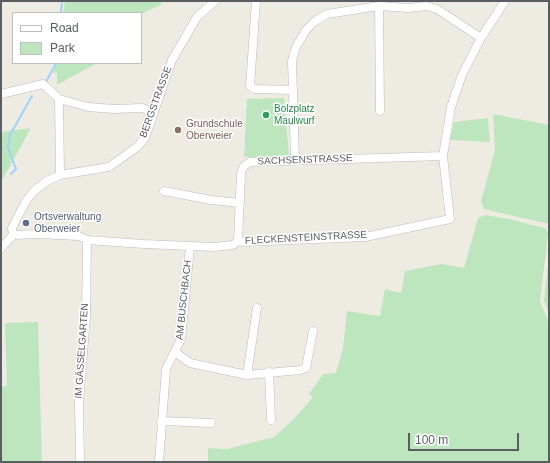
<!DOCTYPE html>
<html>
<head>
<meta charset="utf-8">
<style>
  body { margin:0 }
  #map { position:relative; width:550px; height:463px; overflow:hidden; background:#eeece2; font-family:Helvetica,sans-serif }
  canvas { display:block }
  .frame { position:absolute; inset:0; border:2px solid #5a5e63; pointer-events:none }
  .legend { position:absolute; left:12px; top:12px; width:130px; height:52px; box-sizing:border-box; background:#fff; border:1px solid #bdbfc1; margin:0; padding:5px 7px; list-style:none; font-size:12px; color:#5a5e63 }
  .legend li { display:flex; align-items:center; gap:8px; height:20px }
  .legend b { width:20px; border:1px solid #bdbfc1 }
  .scale { position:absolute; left:408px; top:433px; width:111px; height:18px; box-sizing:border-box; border:2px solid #5a5e63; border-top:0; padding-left:5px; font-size:12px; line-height:14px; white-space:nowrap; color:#5a5e63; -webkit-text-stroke:3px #fff; paint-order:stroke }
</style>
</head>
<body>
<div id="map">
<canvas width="550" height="463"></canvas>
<div class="frame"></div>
<ul class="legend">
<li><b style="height:5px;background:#fff"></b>Road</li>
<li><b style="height:11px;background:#bde6bf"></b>Park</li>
</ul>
<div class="scale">100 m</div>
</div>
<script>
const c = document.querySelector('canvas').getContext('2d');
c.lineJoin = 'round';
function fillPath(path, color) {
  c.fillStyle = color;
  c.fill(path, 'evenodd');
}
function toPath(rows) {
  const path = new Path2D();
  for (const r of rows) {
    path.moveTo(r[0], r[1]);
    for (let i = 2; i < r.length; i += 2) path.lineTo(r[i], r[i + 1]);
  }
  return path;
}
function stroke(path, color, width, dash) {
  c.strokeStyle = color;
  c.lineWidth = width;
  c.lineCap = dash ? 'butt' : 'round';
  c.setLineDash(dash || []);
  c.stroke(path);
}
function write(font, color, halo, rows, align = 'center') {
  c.font = font + ' Helvetica,sans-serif';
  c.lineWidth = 3;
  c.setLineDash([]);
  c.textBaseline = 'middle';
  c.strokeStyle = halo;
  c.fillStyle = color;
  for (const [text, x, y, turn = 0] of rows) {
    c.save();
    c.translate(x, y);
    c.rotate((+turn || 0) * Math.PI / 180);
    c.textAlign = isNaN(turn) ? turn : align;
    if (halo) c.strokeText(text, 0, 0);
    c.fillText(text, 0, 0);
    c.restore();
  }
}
fillPath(toPath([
  [65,1,160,1,162,4,141,14,63,13],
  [56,63,97,63,57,85,57,73,53,73],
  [284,98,289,156,244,157,247,99],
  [493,114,549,125,549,224,484,209,481,201,495,150],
  [488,118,490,142,450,140,454,122],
  [31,128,1,182,1,132],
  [485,215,509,219,545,228,548,233,540,302,549,323,549,462,208,462,208,448,227,449,274,437,294,419,313,397,309,394,323,374,336,373,343,348,347,311,380,316,385,289,401,293,405,271,441,264,464,268,478,218],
  [549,257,549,315,544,300],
  [38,322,42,462,1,462,1,387,7,386,5,323]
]), '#bde6bf');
stroke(toPath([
  [61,13,62,1],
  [46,82,56,63],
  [11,174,16,169,8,148,10,135,32,96]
]), '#a0d1ff', 2);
const minor = toPath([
  [256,1,250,86,255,89,291,90],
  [379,6,380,111],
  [1,94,43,84,59,99,88,107,114,109,142,108,154,112],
  [59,99,60,175],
  [295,160,292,61,296,47,306,30,314,22,327,14,379,6,409,8,426,6,437,9,481,38],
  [164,191,211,200,240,203],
  [13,235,12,228,26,201,34,191,47,181,60,175,109,167,137,147,145,138,172,60,197,17,215,1],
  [238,241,241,173,244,166,250,162,443,156],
  [1,248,13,235,38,234,79,236,87,240,144,244,214,247,233,245,238,241,244,242,365,237,450,219,443,156,451,107,462,75,481,38,505,1],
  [175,352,190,363,247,375,300,370,306,368,313,331],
  [269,372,271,420],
  [247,375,257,308],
  [161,421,211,423],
  [80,462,79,402,86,317,87,240],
  [159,462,166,369,181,339,190,247]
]);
stroke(minor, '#b7babf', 9);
stroke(minor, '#fff', 8);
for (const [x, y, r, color] of [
  [266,115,4,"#2e9e5b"],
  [178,130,4,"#8d6e63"],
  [26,223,4,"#5c6f8a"]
]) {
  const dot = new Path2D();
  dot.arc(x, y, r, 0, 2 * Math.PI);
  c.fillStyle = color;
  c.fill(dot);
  stroke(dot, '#fff', 1.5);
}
write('10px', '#5a5e63', '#fff', [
  ["BERGSTRASSE",156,102,-70],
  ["SACHSENSTRASSE",305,160,-2],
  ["FLECKENSTEINSTRASSE",306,238,-3],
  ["AM BUSCHBACH",184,300,-84],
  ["IM GÄSSELGARTEN",82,351,-86]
]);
write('10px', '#27864d', '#fff', [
  ["Bolzplatz",274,109],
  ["Maulwurf",274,121]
], 'left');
write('10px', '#785e54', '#fff', [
  ["Grundschule",186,124],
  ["Oberweier",186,136]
], 'left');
write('10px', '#4e5e75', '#fff', [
  ["Ortsverwaltung",34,217],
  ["Oberweier",34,229]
], 'left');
</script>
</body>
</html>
